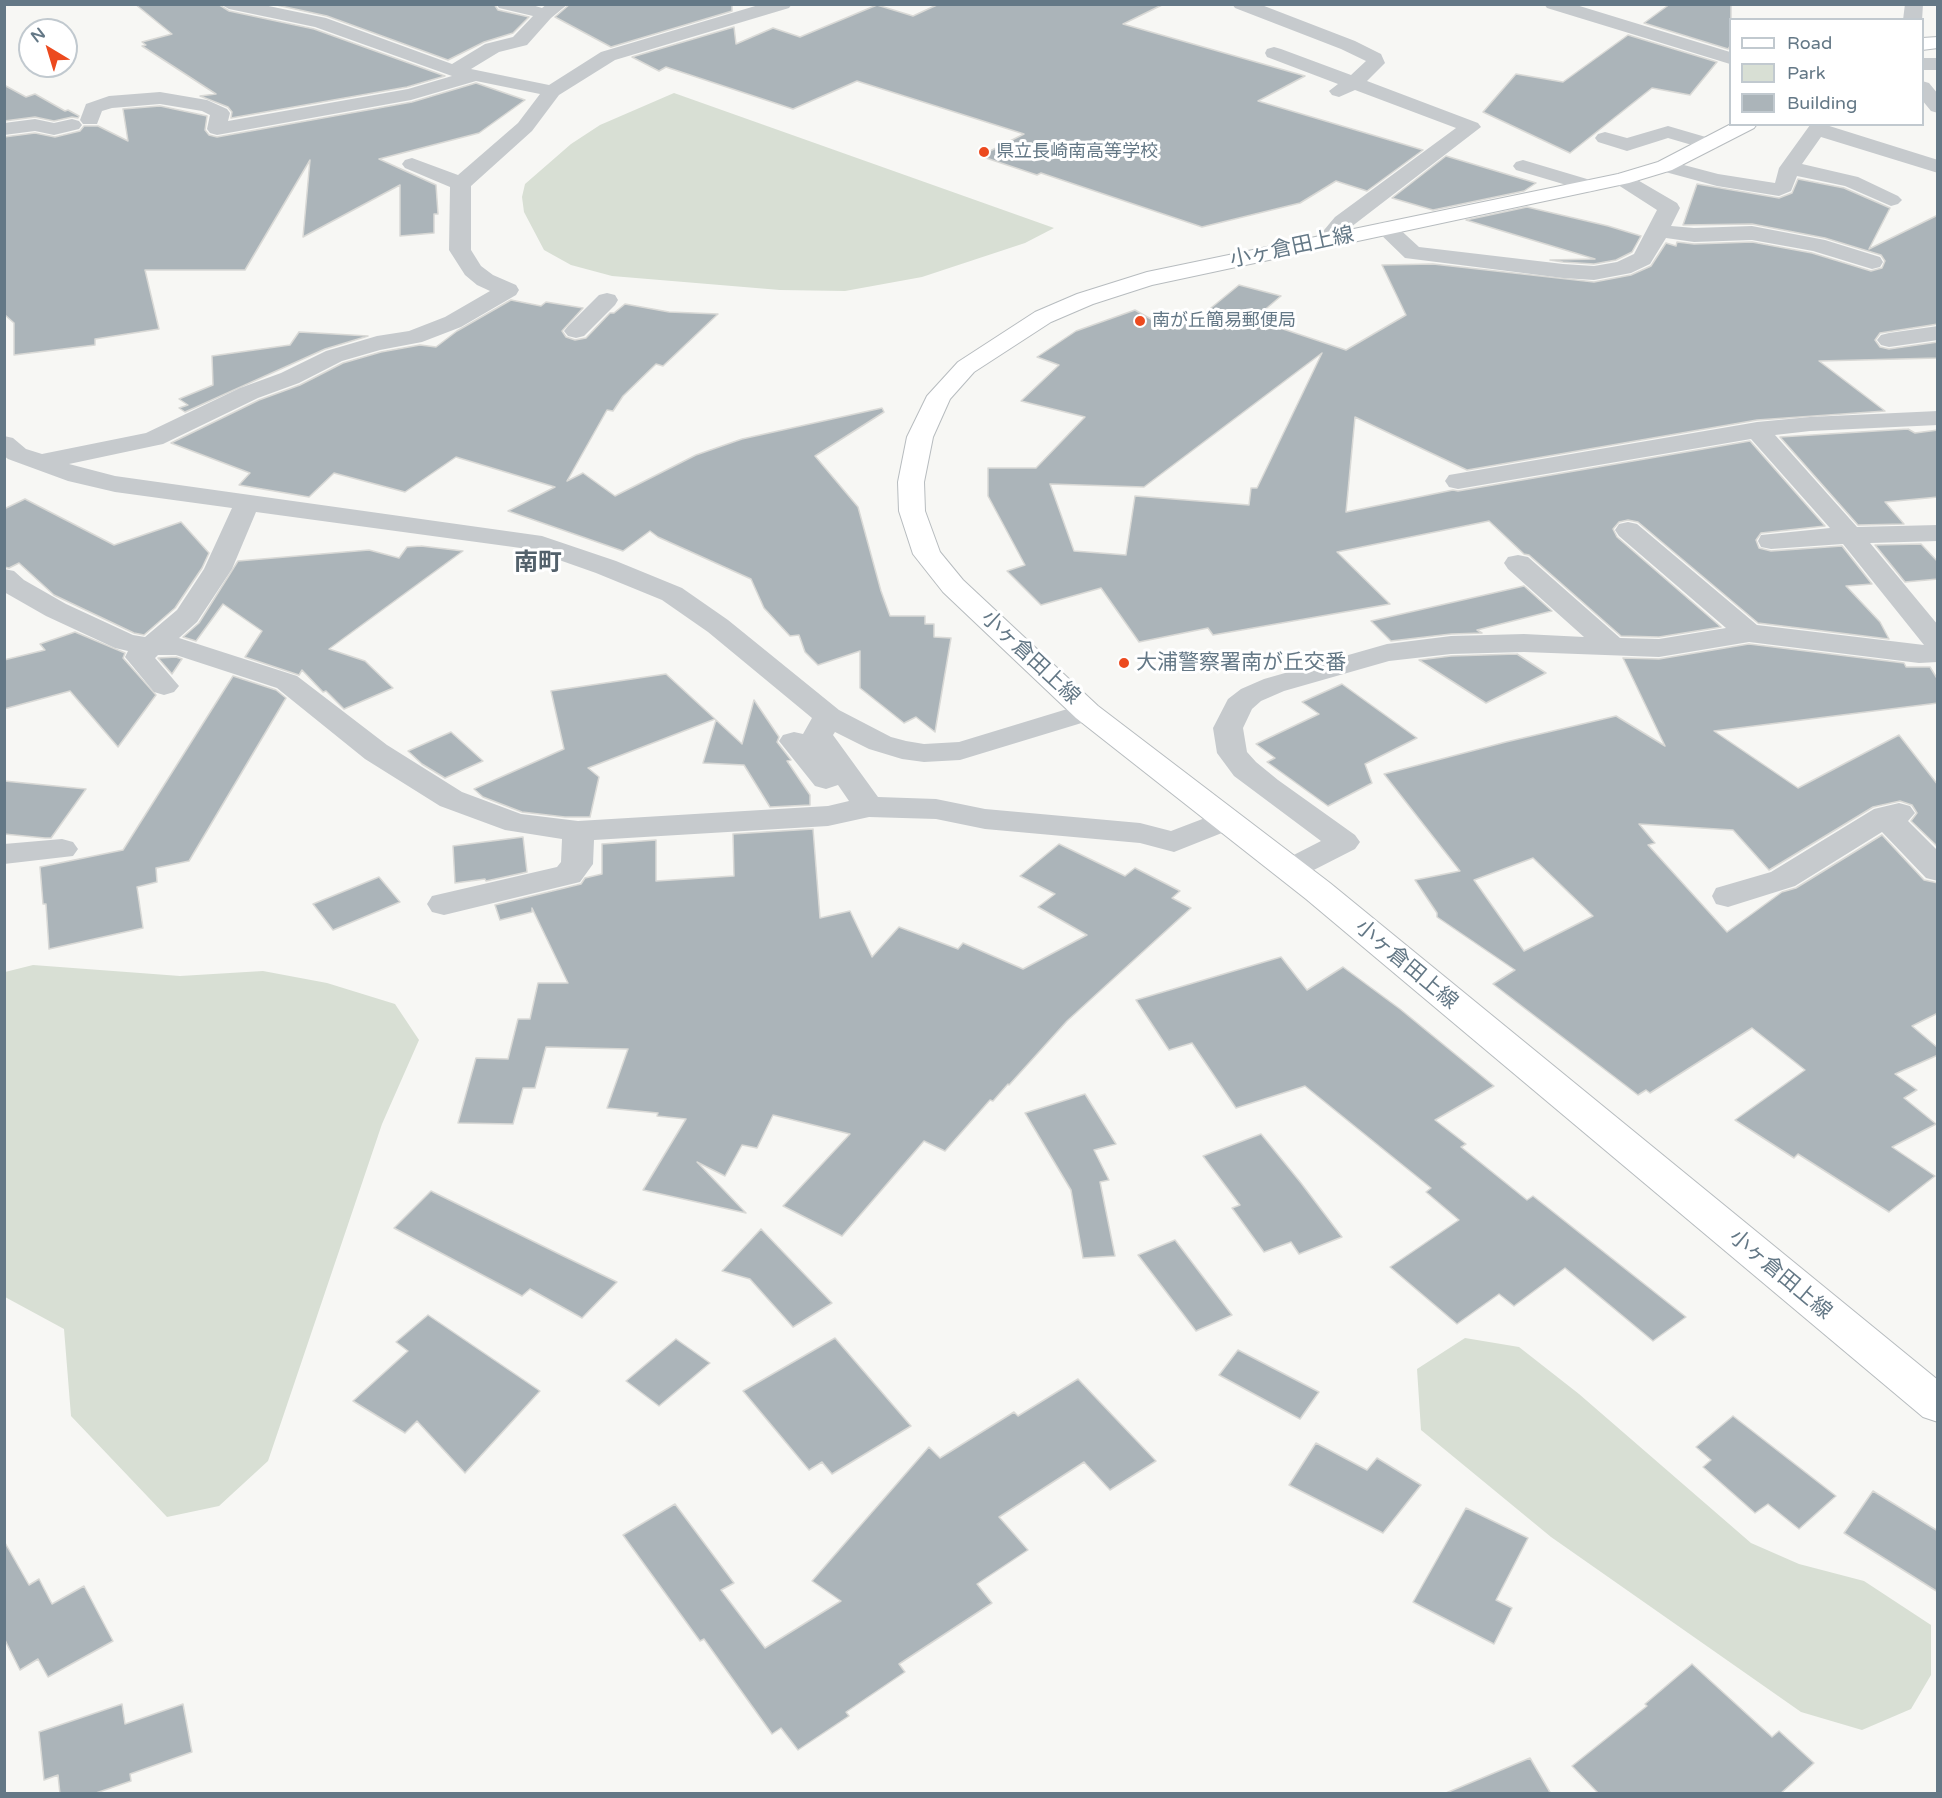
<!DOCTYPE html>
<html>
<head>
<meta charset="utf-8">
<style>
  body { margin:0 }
  #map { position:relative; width:1942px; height:1798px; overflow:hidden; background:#f7f7f4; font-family:"Varela Round",sans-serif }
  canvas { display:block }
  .frame { position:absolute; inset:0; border:6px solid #647886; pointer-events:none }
  .legend { position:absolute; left:1729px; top:18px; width:195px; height:108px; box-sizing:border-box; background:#fff; border:2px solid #c1c9cf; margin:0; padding:8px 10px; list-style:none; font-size:18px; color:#647886 }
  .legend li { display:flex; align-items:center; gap:12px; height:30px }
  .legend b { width:30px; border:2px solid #c1c9cf }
  .north { position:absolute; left:18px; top:18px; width:60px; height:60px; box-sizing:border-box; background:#fff; border:2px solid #c1c9cf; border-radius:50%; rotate:322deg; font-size:16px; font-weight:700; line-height:24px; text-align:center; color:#647886 }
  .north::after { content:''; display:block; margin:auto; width:21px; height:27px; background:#ec4a1f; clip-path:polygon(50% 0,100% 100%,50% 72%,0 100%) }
</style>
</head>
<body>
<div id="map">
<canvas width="1942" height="1798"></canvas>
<div class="frame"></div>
<ul class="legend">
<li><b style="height:8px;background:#fff"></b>Road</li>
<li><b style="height:16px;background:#d8dfd4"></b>Park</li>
<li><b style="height:16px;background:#abb4b9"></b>Building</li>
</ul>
<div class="north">N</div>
</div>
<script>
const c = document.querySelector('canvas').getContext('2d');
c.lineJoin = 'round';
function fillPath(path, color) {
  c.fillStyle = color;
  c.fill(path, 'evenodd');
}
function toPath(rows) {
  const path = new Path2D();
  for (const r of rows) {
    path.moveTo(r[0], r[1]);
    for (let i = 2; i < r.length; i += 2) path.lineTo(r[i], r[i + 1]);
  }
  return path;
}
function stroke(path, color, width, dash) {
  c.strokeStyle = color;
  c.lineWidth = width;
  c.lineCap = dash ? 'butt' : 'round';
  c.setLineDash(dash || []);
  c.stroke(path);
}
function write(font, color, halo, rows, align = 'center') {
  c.font = font + ' "Varela Round","Noto Sans JP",sans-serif';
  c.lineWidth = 6;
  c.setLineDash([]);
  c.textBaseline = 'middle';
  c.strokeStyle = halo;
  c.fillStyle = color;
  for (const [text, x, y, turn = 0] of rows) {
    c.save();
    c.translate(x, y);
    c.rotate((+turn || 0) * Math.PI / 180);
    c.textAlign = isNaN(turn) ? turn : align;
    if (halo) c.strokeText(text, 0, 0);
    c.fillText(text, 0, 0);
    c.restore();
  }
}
fillPath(toPath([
  [674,93,1054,228,1025,243,922,277,845,291,780,290,612,276,571,265,544,250,524,212,522,197,525,184,571,144,600,125],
  [33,965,180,976,263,971,327,983,395,1004,419,1040,382,1124,268,1461,219,1506,167,1517,71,1416,64,1329,5,1297,5,972],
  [1465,1338,1519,1347,1579,1394,1751,1543,1799,1564,1864,1581,1931,1625,1931,1675,1911,1709,1862,1730,1801,1712,1551,1537,1421,1430,1417,1369]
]), '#d8dfd4');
const building = toPath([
  [135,4,218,4,229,11,314,29,445,76,407,87,231,118,232,112,228,107,200,96,216,94,142,46,146,45,142,42,172,34,135,4],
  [272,4,494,4,498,10,529,17,513,33,484,42,448,60,327,16,272,4],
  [570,4,732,4,732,11,611,47,555,17,570,4],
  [939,4,1164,4,1123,24,1305,76,1258,101,1423,150,1367,191,1336,181,1300,203,1202,227,1041,173,1037,175,980,156,1024,134,857,81,793,109,666,67,659,71,632,57,734,27,736,44,773,28,800,37,877,5,913,16,939,4],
  [1670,4,1731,4,1731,45,1728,49,1644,23,1670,4],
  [1628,35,1717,62,1690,95,1652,88,1570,153,1483,112,1516,74,1563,82,1628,35],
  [476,83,525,100,479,133,379,159,436,185,438,214,434,214,434,233,400,236,400,185,303,237,310,160,245,270,145,270,159,329,95,339,95,345,14,355,14,323,4,314,4,137,35,133,55,137,80,131,84,126,98,126,128,141,123,109,160,106,207,116,205,130,209,135,217,137,412,102,476,83],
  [4,85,26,97,35,94,65,111,68,110,79,116,78,118,72,117,54,121,35,117,4,121,4,85],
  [1446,156,1536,183,1524,191,1433,210,1392,198,1446,156],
  [1798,179,1844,188,1890,208,1869,249,1938,215,1938,324,1880,333,1875,340,1880,347,1889,349,1938,342,1938,358,1819,361,1885,411,1757,420,1467,470,1355,417,1346,512,1453,490,1458,491,1750,441,1825,526,1761,533,1756,540,1759,548,1771,551,1842,546,1872,584,1846,586,1880,622,1889,639,1758,623,1638,522,1628,520,1619,522,1613,529,1617,537,1721,627,1659,637,1621,636,1529,555,1524,554,1489,521,1337,552,1390,604,1213,635,1208,628,1139,642,1101,588,1041,605,1007,571,1025,565,988,496,988,468,1036,468,1085,417,1021,401,1059,365,1037,357,1076,331,1135,310,1165,327,1206,312,1239,285,1281,296,1255,318,1264,321,1262,322,1346,350,1406,315,1382,265,1433,264,1594,282,1631,275,1651,266,1666,243,1676,246,1677,242,1694,244,1752,242,1812,253,1871,271,1882,268,1885,261,1881,255,1825,238,1752,224,1683,225,1697,184,1779,198,1792,193,1798,179],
  [1322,353,1257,488,1251,488,1249,505,1135,496,1126,555,1074,551,1050,484,1144,487,1322,353],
  [1527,207,1608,226,1641,236,1632,252,1616,260,1594,264,1563,262,1550,260,1595,259,1466,220,1527,207],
  [511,300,541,306,546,302,583,308,562,331,566,337,575,340,586,338,610,313,614,313,625,304,669,312,718,314,663,366,656,364,623,396,613,411,607,410,567,481,583,473,615,496,696,455,742,439,882,408,884,412,815,456,858,507,881,591,890,616,925,616,925,624,934,624,934,637,951,638,935,732,916,717,904,723,860,688,860,651,818,665,805,652,799,635,790,636,764,608,751,579,658,537,650,531,623,551,508,511,555,487,456,457,405,492,334,473,309,497,239,485,250,473,171,443,259,400,300,385,343,363,381,352,420,345,436,347,457,331,511,300],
  [299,332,368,336,325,349,185,412,179,408,188,405,179,399,213,385,212,356,290,345,299,332],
  [1908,429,1915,433,1938,430,1938,497,1885,502,1904,524,1858,525,1780,437,1908,429],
  [25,499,114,545,181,522,209,553,202,568,175,608,144,635,134,633,54,595,19,563,9,568,4,567,4,509,25,499],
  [1921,544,1938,562,1938,579,1905,582,1875,545,1921,544],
  [421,546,463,551,329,649,365,661,393,688,344,709,326,691,323,692,302,670,299,675,245,657,262,631,223,604,196,641,183,637,199,623,238,561,369,550,399,558,407,547,421,546],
  [1524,586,1552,611,1477,630,1482,633,1451,634,1391,641,1371,621,1524,586],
  [75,632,125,653,123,658,156,695,118,747,70,691,4,709,4,660,45,650,40,644,75,632],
  [1749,644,1904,663,1906,667,1930,667,1938,680,1938,703,1714,731,1798,788,1899,735,1938,785,1938,847,1911,821,1917,813,1912,805,1900,801,1873,807,1769,870,1733,830,1639,824,1655,843,1648,845,1727,932,1782,892,1796,888,1882,835,1924,880,1938,883,1938,1013,1912,1026,1938,1048,1938,1055,1895,1074,1917,1090,1904,1098,1936,1124,1892,1147,1935,1176,1889,1212,1798,1154,1794,1158,1735,1120,1805,1070,1752,1028,1650,1093,1646,1090,1638,1095,1493,984,1515,970,1437,917,1437,913,1415,880,1460,871,1384,774,1506,742,1616,716,1665,746,1623,658,1659,659,1749,644],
  [1533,858,1593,916,1524,951,1474,880,1533,858],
  [1517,654,1546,673,1486,703,1419,660,1451,656,1517,654],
  [176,657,182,659,172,674,158,658,176,657],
  [666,674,715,719,588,768,599,777,590,817,565,817,522,812,483,797,474,789,564,749,551,691,666,674],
  [233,676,276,690,286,698,189,861,156,868,157,882,137,887,143,928,49,949,46,904,43,904,40,867,123,850,233,676],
  [1342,684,1417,738,1365,764,1372,783,1328,806,1267,762,1275,758,1256,744,1319,714,1302,702,1342,684],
  [754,700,779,737,777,742,791,760,787,761,810,795,810,805,770,807,744,765,703,763,716,720,742,744,754,700],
  [451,732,483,761,445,778,422,764,408,751,451,732],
  [4,781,86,789,51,838,45,838,4,834,4,781],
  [813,829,820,918,850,911,872,957,899,927,958,949,963,943,1023,969,1087,935,1038,907,1055,894,1020,876,1059,844,1125,876,1135,868,1180,891,1172,898,1191,908,1067,1021,1009,1085,1008,1084,993,1101,990,1100,945,1151,924,1141,842,1236,783,1206,850,1134,773,1115,757,1148,742,1145,725,1176,697,1162,746,1213,643,1190,686,1119,657,1116,658,1113,607,1108,628,1049,546,1047,535,1088,523,1088,513,1124,458,1123,476,1058,508,1059,518,1019,530,1019,538,983,568,983,532,908,532,912,500,920,495,905,581,884,585,878,602,874,602,844,656,840,656,881,734,876,733,834,813,829],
  [523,837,527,872,486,881,485,879,455,883,453,846,523,837],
  [379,877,400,902,333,930,313,904,379,877],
  [1281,957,1307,990,1343,967,1400,1009,1494,1086,1435,1120,1466,1144,1461,1147,1527,1200,1533,1196,1686,1317,1653,1341,1565,1268,1514,1306,1499,1294,1457,1324,1390,1267,1459,1220,1426,1192,1431,1188,1305,1086,1236,1108,1192,1043,1169,1050,1136,1000,1281,957],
  [1085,1094,1116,1144,1094,1150,1109,1180,1100,1182,1115,1256,1083,1258,1071,1190,1025,1113,1085,1094],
  [1261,1134,1301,1183,1342,1237,1299,1254,1291,1242,1264,1252,1232,1208,1240,1205,1203,1156,1261,1134],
  [431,1191,559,1254,617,1282,582,1318,530,1289,522,1296,394,1228,431,1191],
  [761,1229,832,1303,793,1327,750,1279,722,1271,761,1229],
  [1175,1240,1232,1315,1196,1331,1138,1255,1175,1240],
  [428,1315,540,1391,465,1473,417,1421,405,1433,353,1401,408,1351,396,1342,428,1315],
  [835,1338,911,1426,832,1474,822,1462,809,1470,743,1391,835,1338],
  [676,1339,710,1363,659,1406,626,1381,676,1339],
  [1238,1350,1319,1392,1300,1419,1219,1375,1238,1350],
  [1078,1379,1156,1461,1110,1490,1084,1462,999,1517,1028,1550,977,1584,992,1603,899,1664,905,1672,846,1712,849,1716,798,1750,781,1728,772,1734,704,1639,700,1641,623,1535,675,1504,734,1583,721,1590,765,1648,841,1601,812,1581,929,1447,940,1458,1014,1412,1018,1416,1078,1379],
  [1733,1416,1836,1496,1799,1529,1768,1504,1755,1513,1703,1467,1711,1460,1696,1447,1733,1416],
  [1316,1443,1367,1470,1377,1458,1421,1485,1383,1533,1289,1485,1316,1443],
  [1873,1491,1938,1531,1938,1592,1844,1533,1873,1491],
  [1466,1508,1528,1538,1496,1600,1512,1608,1494,1644,1413,1602,1466,1508],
  [4,1541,29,1585,39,1579,52,1604,84,1586,113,1641,48,1677,38,1659,20,1670,4,1638,4,1541],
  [1692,1664,1772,1737,1779,1731,1814,1763,1780,1794,1599,1794,1572,1766,1647,1706,1645,1704,1692,1664],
  [122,1704,125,1724,183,1704,192,1752,130,1774,131,1781,93,1794,60,1794,58,1775,44,1780,39,1732,122,1704],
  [1530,1758,1551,1794,1447,1794,1446,1793,1530,1758]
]);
fillPath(building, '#abb4b9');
stroke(building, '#d9d9d6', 1.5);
const major = toPath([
  [1938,37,1938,48,1922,50,1922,38,1938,37],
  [1731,124,1757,124,1754,128,1672,170,1629,183,1152,285,1093,304,1051,322,974,372,950,399,933,437,924,482,925,511,940,552,963,580,1098,706,1330,883,1938,1380,1938,1422,1923,1417,1306,899,1076,718,943,592,913,554,899,511,898,482,907,437,927,396,958,362,1035,312,1077,294,1147,272,1618,174,1658,162,1731,124]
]);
stroke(major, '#b7bcbf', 2);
fillPath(toPath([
  [220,4,259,4,326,18,452,64,485,44,513,37,533,16,499,8,496,4,529,4,542,8,547,4,568,4,551,18,527,45,499,52,471,69,549,85,601,52,762,4,792,4,789,8,615,60,559,95,532,131,471,186,471,250,481,266,493,275,516,285,519,290,516,295,461,327,422,342,380,350,342,361,299,383,258,398,163,444,69,464,115,476,542,536,616,561,682,588,728,620,839,710,891,737,906,741,924,744,959,742,1087,703,1098,706,1102,712,1098,718,960,760,924,762,902,759,869,749,835,732,833,735,878,797,936,799,985,809,1140,823,1171,831,1226,810,1237,813,1242,820,1237,827,1174,852,1140,843,985,829,936,819,869,817,828,826,594,840,593,864,580,882,444,915,432,912,427,904,432,896,557,867,561,862,562,839,505,830,440,806,365,759,277,688,176,655,158,655,155,658,179,686,174,692,164,695,154,692,125,657,128,651,115,648,46,616,4,592,4,569,14,571,24,580,66,604,133,635,145,637,177,610,204,569,232,508,115,492,68,481,8,459,4,456,4,436,13,438,26,449,42,454,146,433,240,388,281,373,326,351,377,336,409,331,445,317,490,291,477,285,465,275,449,250,450,187,405,168,402,164,405,160,412,158,458,175,518,123,540,94,476,81,411,100,217,135,210,133,207,129,210,115,202,111,160,104,112,108,102,111,97,124,83,124,80,120,86,104,109,96,160,92,207,100,227,109,230,113,228,121,408,89,452,76,315,27,229,9,220,4],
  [256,512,528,549,596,573,662,600,708,632,812,718,803,734,794,732,783,735,779,741,815,786,826,789,838,785,849,801,828,806,578,821,521,814,462,792,387,745,297,676,179,638,197,622,232,569,256,512],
  [1232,4,1259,4,1355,41,1381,54,1385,63,1367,81,1478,123,1481,127,1351,227,1333,247,1325,249,1317,247,1314,242,1335,217,1456,128,1355,90,1339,97,1332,95,1329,91,1338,84,1267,57,1265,53,1267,49,1274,47,1281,49,1351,75,1366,61,1341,49,1235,8,1232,4],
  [1544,4,1573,4,1730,52,1730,64,1547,8,1544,4],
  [1905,4,1923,4,1922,21,1903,20,1905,4],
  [1922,58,1938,58,1938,70,1922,70,1922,58],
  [1922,81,1929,83,1938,94,1938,113,1931,111,1922,100,1922,81],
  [35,119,54,123,72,119,79,121,82,125,79,129,54,135,35,131,4,135,4,123,35,119],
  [1823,124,1938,160,1938,173,1821,137,1802,164,1858,177,1898,196,1902,200,1898,204,1891,206,1845,186,1797,176,1791,191,1779,196,1717,186,1658,170,1655,166,1658,162,1665,160,1718,174,1775,183,1779,168,1810,125,1823,124],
  [1668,126,1716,140,1719,144,1716,148,1709,150,1668,138,1627,151,1598,142,1595,138,1598,134,1605,132,1627,138,1668,126],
  [1523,160,1597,182,1600,186,1597,190,1590,192,1516,170,1513,166,1516,162,1523,160],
  [1622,173,1629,175,1677,203,1680,208,1671,226,1694,228,1752,226,1825,240,1880,257,1883,262,1880,267,1872,269,1813,251,1752,240,1694,242,1666,238,1650,264,1631,273,1594,280,1563,278,1405,258,1375,229,1378,224,1386,222,1394,224,1419,247,1563,264,1594,266,1617,262,1634,254,1657,210,1615,183,1612,179,1615,175,1622,173],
  [607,293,615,295,618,300,615,305,584,336,576,338,568,336,564,331,568,326,599,295,607,293],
  [1938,326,1938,340,1889,347,1881,345,1877,340,1881,335,1889,333,1938,326],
  [1938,411,1938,425,1810,431,1775,435,1857,527,1938,525,1938,541,1870,543,1938,625,1938,662,1919,663,1749,642,1659,657,1524,652,1451,654,1389,661,1284,691,1261,701,1252,709,1243,728,1247,752,1256,762,1278,780,1355,835,1360,842,1355,849,1302,876,1291,879,1280,876,1275,869,1280,862,1321,841,1234,776,1217,753,1213,728,1228,699,1241,689,1264,679,1387,644,1451,636,1524,634,1584,637,1508,569,1504,563,1508,557,1518,555,1528,557,1620,638,1659,639,1726,628,1619,536,1615,530,1619,524,1628,522,1637,524,1757,625,1924,645,1843,544,1771,549,1761,547,1758,541,1761,535,1830,528,1751,439,1458,489,1449,487,1445,481,1449,475,1757,422,1810,417,1938,411],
  [1899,803,1910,806,1915,813,1908,821,1938,851,1938,881,1926,878,1882,832,1795,886,1728,907,1716,904,1712,896,1716,888,1771,872,1874,809,1899,803],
  [62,839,73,842,78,849,73,856,4,864,4,844,62,839]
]), '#c6cacd');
fillPath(major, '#fff');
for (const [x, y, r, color] of [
  [984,152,6,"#ec4a1f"],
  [1140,321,6,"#ec4a1f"],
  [1124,663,6,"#ec4a1f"]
]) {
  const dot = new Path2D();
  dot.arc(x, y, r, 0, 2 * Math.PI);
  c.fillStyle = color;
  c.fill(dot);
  stroke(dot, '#fff', 2);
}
write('18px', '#647886', '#fff', [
  ["県立長崎南高等学校",996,152],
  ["南が丘簡易郵便局",1152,321]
], 'left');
write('21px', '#647886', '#fff', [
  ["小ヶ倉田上線",1292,248,-12],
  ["小ヶ倉田上線",1030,658,43],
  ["小ヶ倉田上線",1406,965,40],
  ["小ヶ倉田上線",1780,1275,40]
]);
write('21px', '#647886', '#fff', [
  ["大浦警察署南が丘交番",1136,663]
], 'left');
write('bold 24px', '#53616b', '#fff', [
  ["南町",538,564]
]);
</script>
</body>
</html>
